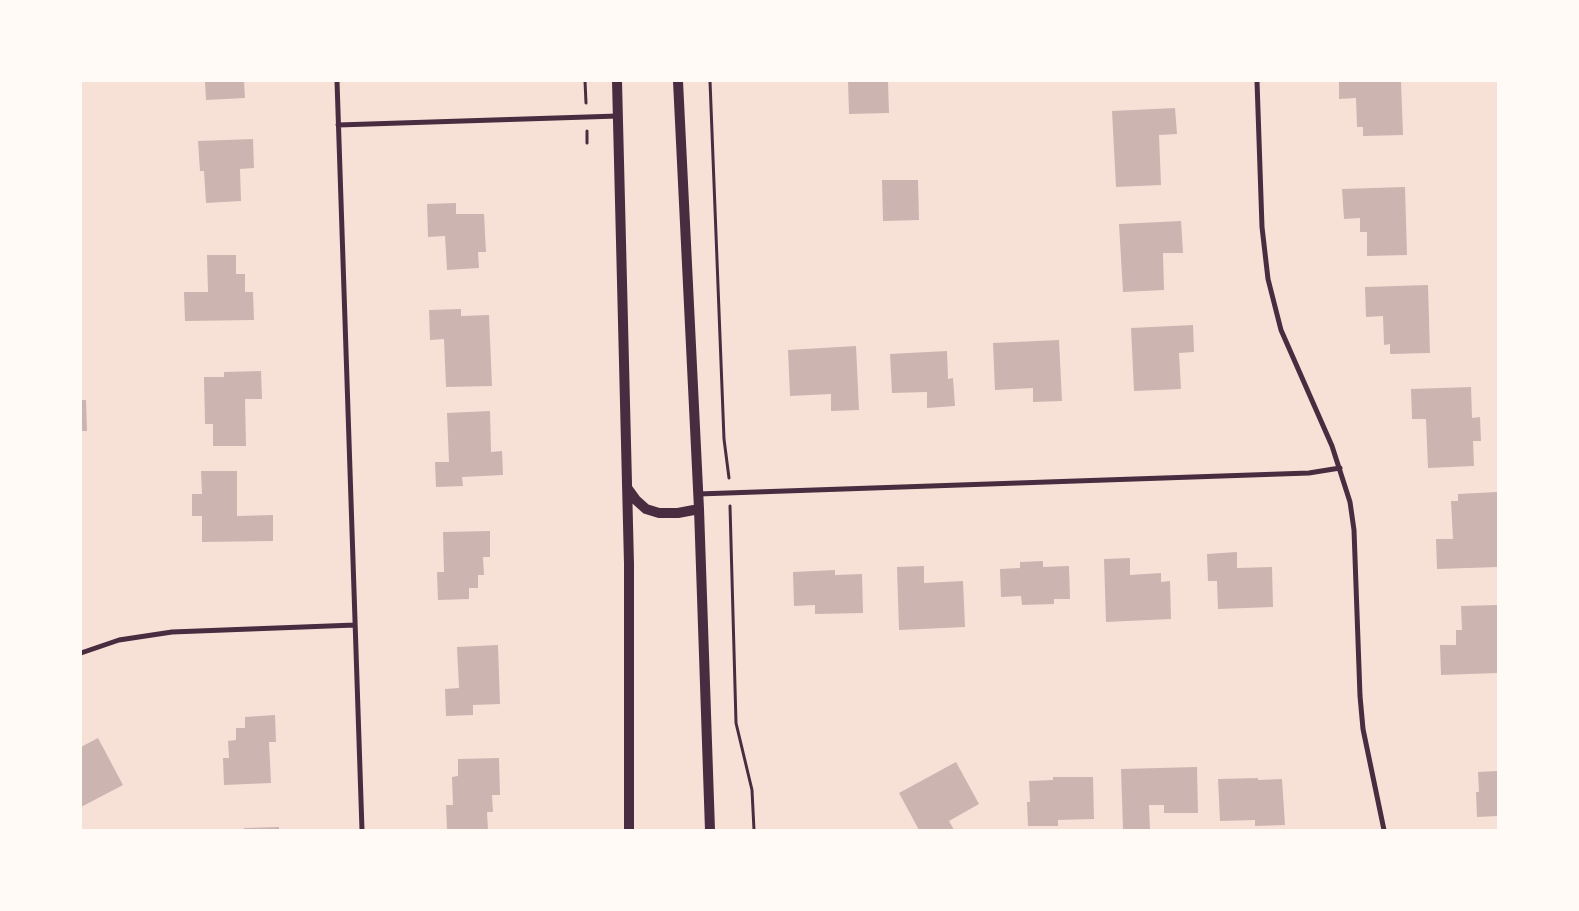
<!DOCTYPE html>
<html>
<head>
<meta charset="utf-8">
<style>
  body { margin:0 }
  #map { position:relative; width:1579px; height:911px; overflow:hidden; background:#f7e1d7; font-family:Raleway,sans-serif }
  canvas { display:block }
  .frame { position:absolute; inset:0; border:82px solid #fffaf5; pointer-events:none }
</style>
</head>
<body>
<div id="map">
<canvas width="1579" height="911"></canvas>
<div class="frame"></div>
</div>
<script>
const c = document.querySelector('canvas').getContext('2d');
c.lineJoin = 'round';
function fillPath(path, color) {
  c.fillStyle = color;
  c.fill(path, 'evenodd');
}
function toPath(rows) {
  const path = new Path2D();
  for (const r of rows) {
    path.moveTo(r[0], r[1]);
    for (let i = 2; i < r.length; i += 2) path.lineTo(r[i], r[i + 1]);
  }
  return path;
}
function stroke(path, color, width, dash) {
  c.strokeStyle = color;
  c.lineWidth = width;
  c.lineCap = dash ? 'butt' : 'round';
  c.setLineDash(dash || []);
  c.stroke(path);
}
fillPath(toPath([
  [205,81,244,81,245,98,206,100],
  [848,81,888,81,889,113,849,114],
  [1339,81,1401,81,1403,135,1363,136,1363,127,1357,127,1356,98,1339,99],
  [1175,108,1177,134,1159,135,1161,185,1116,187,1112,111],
  [253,139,254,168,240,169,241,201,206,203,204,171,200,171,198,141],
  [882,180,918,180,919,220,883,221],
  [1405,187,1407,255,1367,256,1367,232,1360,232,1360,218,1344,219,1342,189],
  [456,203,456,214,484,214,486,252,478,252,479,268,447,270,445,236,428,237,427,204],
  [1181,221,1183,253,1163,253,1164,290,1123,292,1119,224],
  [207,255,236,255,236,274,245,274,245,292,253,292,254,320,185,321,184,292,208,292],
  [1428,285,1430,353,1390,354,1390,344,1384,345,1383,316,1366,317,1365,287],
  [461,309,461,316,489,315,492,386,446,387,444,339,430,340,429,310],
  [1193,325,1194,352,1179,353,1181,389,1134,391,1131,328],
  [1059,340,1062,401,1033,402,1033,388,995,390,993,343],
  [856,346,859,410,831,411,831,394,790,396,788,350],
  [947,351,948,379,953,378,955,406,927,408,927,392,892,393,890,354],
  [261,371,262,399,245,399,246,446,213,446,213,424,205,424,204,377,224,377,224,372],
  [1471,387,1472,418,1480,417,1481,441,1473,441,1474,466,1428,468,1426,419,1412,419,1411,389],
  [81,400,86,400,87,431,81,431],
  [490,411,491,452,502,451,503,475,462,477,463,486,436,487,435,462,449,462,447,413],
  [201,471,237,471,237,516,273,515,273,541,202,542,202,516,192,516,192,494,202,494],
  [1497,492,1498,567,1437,569,1436,539,1453,539,1451,501,1458,501,1458,494],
  [490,531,490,557,483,557,484,575,478,575,478,588,469,588,469,599,438,600,437,572,444,572,443,532],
  [1237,552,1237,568,1272,567,1273,607,1218,609,1217,581,1208,581,1207,554],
  [1130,558,1130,575,1161,573,1161,582,1170,581,1171,619,1106,622,1104,559],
  [1043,561,1043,567,1069,566,1070,599,1054,599,1054,604,1022,605,1021,596,1001,597,1000,569,1020,568,1020,562],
  [924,566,924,583,963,581,965,627,899,630,897,567],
  [835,570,835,575,862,574,863,613,815,614,815,605,794,606,793,572],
  [1498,605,1498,673,1441,675,1440,645,1456,645,1456,630,1462,630,1461,606],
  [498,645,500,704,473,705,473,715,446,716,445,689,459,688,457,647],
  [275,715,276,742,269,742,271,783,224,785,223,758,229,758,228,741,236,740,236,728,245,728,245,717],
  [98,738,123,785,81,807,81,747],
  [499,758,500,795,492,795,493,812,487,812,488,830,447,830,446,805,453,805,452,777,458,776,458,759],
  [956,762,979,804,949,821,954,830,919,830,899,793],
  [1197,767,1198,813,1164,813,1164,805,1149,805,1150,830,1123,830,1121,769],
  [1498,771,1498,816,1477,817,1476,792,1479,792,1478,772],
  [1053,777,1093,777,1094,819,1058,820,1058,826,1028,826,1027,802,1030,802,1029,781,1053,780],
  [1258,778,1258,780,1282,779,1285,825,1255,826,1255,820,1220,821,1218,779],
  [279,827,279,830,244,830,244,828]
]), '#ccb4b1');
stroke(toPath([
  [585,81,586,103],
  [710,81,724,439,729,478],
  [587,131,587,143],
  [730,506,736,723,752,790,754,830]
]), '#4a2c40', 3);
stroke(toPath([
  [337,81,362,830],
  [1257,81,1262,227,1268,279,1281,330,1332,446,1350,502,1354,530,1360,696,1363,729,1384,830],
  [338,125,618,116],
  [698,494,1309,473,1340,468],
  [81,653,119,640,172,632,355,625]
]), '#4a2c40', 5);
stroke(toPath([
  [617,81,629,564,629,830],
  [678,81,699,509,710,830],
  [628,489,636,500,646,509,659,513,678,513,699,509]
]), '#4a2c40', 10);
</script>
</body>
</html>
